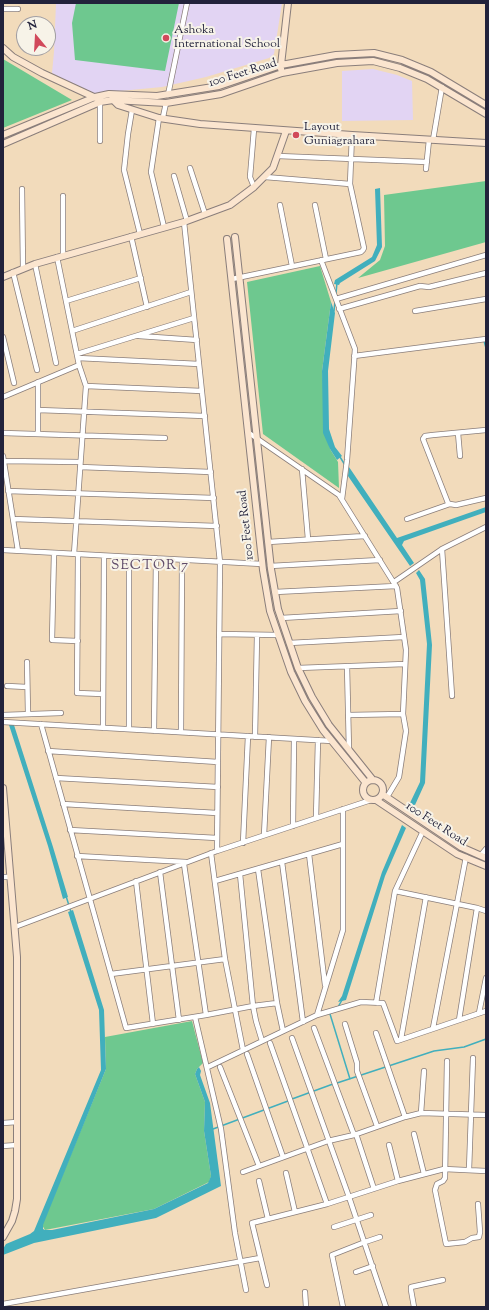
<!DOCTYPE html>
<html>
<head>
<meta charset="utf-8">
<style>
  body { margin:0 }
  #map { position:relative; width:489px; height:1310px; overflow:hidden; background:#f2dbbb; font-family:"Sorts Mill Goudy",serif }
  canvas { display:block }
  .frame { position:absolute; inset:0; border:4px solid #22223b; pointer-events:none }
  .north { position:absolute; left:16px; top:16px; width:40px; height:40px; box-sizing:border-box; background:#f7f3e8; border:1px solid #a29fa3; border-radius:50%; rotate:342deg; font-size:11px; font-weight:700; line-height:16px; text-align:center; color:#22223b }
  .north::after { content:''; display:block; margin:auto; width:14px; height:18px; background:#d1495b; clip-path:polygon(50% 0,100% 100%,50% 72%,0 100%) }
</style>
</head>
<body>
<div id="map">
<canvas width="489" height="1310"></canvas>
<div class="frame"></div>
<div class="north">N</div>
</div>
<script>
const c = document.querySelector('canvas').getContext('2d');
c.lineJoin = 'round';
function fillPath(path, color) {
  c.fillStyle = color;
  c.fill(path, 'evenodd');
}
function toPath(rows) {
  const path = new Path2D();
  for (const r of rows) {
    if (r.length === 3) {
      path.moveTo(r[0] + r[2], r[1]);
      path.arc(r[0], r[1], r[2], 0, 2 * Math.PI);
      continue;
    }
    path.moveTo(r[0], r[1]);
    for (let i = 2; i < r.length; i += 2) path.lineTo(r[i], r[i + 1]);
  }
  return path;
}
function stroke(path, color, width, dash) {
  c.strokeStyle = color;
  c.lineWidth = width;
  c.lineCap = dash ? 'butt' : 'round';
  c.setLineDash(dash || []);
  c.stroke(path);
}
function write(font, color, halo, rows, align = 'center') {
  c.font = font + ' "Sorts Mill Goudy",serif';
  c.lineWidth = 4;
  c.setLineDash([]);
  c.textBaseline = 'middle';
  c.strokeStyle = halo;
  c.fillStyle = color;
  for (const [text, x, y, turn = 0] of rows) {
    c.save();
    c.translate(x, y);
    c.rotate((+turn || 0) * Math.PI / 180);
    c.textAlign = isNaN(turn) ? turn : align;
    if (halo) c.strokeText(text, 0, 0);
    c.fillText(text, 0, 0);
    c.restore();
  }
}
fillPath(toPath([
  [56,3,282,3,274,54,269,58,206,77,162,87,89,94,52,73,54,52],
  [373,69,397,75,412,81,413,120,342,121,342,71]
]), '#e2d4f3');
fillPath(toPath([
  [76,3,179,3,165,71,75,60,72,23],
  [3,59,72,100,3,128],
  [486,181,486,242,358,278,380,260,385,246,384,195],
  [320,266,331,302,322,371,330,449,338,462,339,488,263,434,247,282],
  [192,1021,203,1063,197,1069,195,1074,205,1102,204,1131,211,1176,209,1182,154,1209,45,1230,42,1225,106,1069,105,1037]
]), '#6ec88f');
fillPath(toPath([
  [380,188,382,247,375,261,340,283,339,285,334,284,335,280,372,257,377,245,375,189],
  [331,302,335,313,328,371,329,429,335,447,342,456,337,460,330,449,323,433,322,371],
  [349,467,397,538,486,507,486,512,404,541,402,545,414,563,410,566,348,476],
  [419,570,425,579,432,645,425,783,415,805,410,803,420,782,427,644,420,580,416,573],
  [9,725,14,725,53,847,68,897,63,899,48,846],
  [402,825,406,828,385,876,346,1000,338,1002,342,996,382,872],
  [73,910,104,1010,106,1069,43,1225,43,1229,45,1230,52,1230,154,1209,208,1183,211,1176,204,1131,205,1102,195,1074,197,1069,199,1067,201,1071,200,1075,210,1103,221,1186,156,1218,34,1243,3,1255,3,1249,6,1244,30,1234,34,1231,101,1070,99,1010,68,912]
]), '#41afbd');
stroke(toPath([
  [336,293,337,283],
  [334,311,335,301],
  [484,341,486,348],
  [340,457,345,465],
  [411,811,414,803],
  [66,896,71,912],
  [338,1007,342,1000],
  [332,1012,330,1014,350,1079],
  [337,1083,434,1051,464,1047,486,1039],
  [292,1099,333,1084],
  [213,1129,288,1101]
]), '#41afbd', 1.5);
const street = toPath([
  [3,9,18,9],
  [168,95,187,3],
  [100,102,100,141],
  [132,110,128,134,124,170,140,234],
  [163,117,166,103],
  [159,118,151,172,164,227],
  [433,140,442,87],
  [278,156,427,162],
  [190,168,205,214],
  [426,169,429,140],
  [174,176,187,221],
  [265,177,350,184],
  [254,187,250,177,254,129],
  [22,189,23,269],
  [63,196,63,255],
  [280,205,292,266],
  [315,205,326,259],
  [184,222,220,562,217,851],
  [131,236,147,307],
  [57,257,79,365,86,386,74,554],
  [321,260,355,349,347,460,342,499],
  [35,264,56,363],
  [13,272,37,370],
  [232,279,361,252,363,250,364,248,350,184,352,135],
  [336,299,486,255],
  [66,301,141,278],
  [339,309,420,286,429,287,486,273],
  [415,311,486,299],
  [72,331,191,292],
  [139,336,197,340],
  [3,337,14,383],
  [77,354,194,318],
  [354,356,486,339],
  [78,358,199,364],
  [38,382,38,434],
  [86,386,202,391],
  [3,397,79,365],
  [38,410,205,416],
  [486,430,433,435,425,436,423,439,448,503,450,504,456,505,486,498],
  [3,433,165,438],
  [249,433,339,495,397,588,406,650,403,714,406,731,399,777,387,797],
  [458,433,460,456],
  [3,456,18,551],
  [4,461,80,462],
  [80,467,211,472],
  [302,469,308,539],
  [8,491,214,498],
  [13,519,217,526],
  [407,519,450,504],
  [268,542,365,536],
  [442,549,452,696],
  [3,550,262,564],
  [54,553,52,640,78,641],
  [78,554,77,693,103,694],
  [270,566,380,560],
  [394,582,442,549,486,527],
  [275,592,396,586],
  [281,618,401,611],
  [220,634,278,635],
  [289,643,404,637],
  [27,662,28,714],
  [347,666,349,750],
  [298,668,405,664],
  [7,686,27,687],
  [3,715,61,713],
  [348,715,403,714],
  [3,722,332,741],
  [41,724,126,1028,206,1015,253,1006,277,1003],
  [103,728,104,556],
  [129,729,129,557],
  [154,731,156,558],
  [181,732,182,560],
  [255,737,257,635],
  [48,751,218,762],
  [56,778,218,787],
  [63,804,217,813],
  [316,818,318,740],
  [293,826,294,739],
  [70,830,217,838],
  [264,835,269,737],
  [243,843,248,736],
  [211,853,225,959,243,1050],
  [309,854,325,985],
  [481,855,486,849],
  [77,856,186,862],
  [282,862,303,1022],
  [184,864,206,1015],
  [258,869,277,1003,283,1031],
  [160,872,179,1020],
  [240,874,253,1006,256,1021,262,1041],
  [3,877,10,877],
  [136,881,153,1024],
  [215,881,343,844],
  [395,891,477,908,486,911],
  [15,927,217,851,371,800],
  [111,974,225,959],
  [376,1003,395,891,423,831],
  [479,1013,486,978],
  [317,1015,343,930,343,809],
  [195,1017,221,1129,235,1233,246,1290],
  [459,1020,477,908],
  [345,1024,357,1063,357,1071,377,1126],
  [314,1028,354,1135],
  [433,1028,466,857],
  [376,1033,405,1117],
  [292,1038,349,1197,386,1307],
  [401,1039,426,897],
  [247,1054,283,1157],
  [447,1061,445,1178,443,1181,437,1184,435,1190,446,1244,465,1242,472,1238,479,1237,480,1232,478,1204],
  [208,1067,317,1015,361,1002,383,1003,397,1041,486,1011],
  [220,1067,259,1166],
  [421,1113,424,1071],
  [3,1123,17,1122],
  [356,1134,374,1189],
  [414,1134,424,1174],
  [389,1145,398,1181],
  [3,1146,17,1145],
  [469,1170,473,1058],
  [243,1172,328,1141,354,1135,405,1117,421,1113,486,1115],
  [286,1173,295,1212],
  [259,1181,268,1219],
  [327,1204,398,1181,444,1169,486,1171],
  [334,1227,371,1215],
  [356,1272,373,1266],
  [267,1285,252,1223,327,1204,270,1043],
  [305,1292,306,1307],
  [3,1304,260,1258],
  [343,1307,332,1255,365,1242,380,1237],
  [414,1307,411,1290,411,1287,443,1280]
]);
const secondary = toPath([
  [3,48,13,57,42,73,96,98],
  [281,69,281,65,288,3],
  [112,99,118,105,159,118,200,124,352,135,486,143],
  [3,135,95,97,109,94,157,96,219,86,281,65,336,55,374,53,402,60,431,72,486,105],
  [3,144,100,102,113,100,166,103,221,94,282,73,337,63,373,61,400,68,427,79,486,114],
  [235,237,271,569,278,609,298,668,312,697,329,725,373,780],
  [227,239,263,570,270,611,291,672,305,701,323,730,366,783],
  [3,277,35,264,184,222,230,205,254,187,273,168,286,131],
  [373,790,10],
  [3,788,17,957,17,1199,15,1211,12,1221,3,1237],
  [382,794,461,847,486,858],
  [376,800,457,854,486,866]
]);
stroke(street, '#8a7e7b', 6);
stroke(secondary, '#8a7e7b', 8);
stroke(street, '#fff', 4.5);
stroke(secondary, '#fbe5cf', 6);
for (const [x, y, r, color] of [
  [166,38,4,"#d1495b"],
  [296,135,4,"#d1495b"]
]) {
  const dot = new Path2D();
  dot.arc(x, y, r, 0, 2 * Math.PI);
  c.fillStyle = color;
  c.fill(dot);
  stroke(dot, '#f7f3e8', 1.5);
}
write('12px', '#22223b', '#f7f3e8', [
  ["Ashoka",174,31],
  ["International School",174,45],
  ["Layout",304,128],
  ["Guniagrahara",304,142]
], 'left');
write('12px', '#22223b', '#f7f3e8', [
  ["100 Feet Road",243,74,-17],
  ["100 Feet Road",247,525,-96],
  ["100 Feet Road",436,825,33]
]);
c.letterSpacing = '1px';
write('14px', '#604c6a', '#f7f3e8', [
  ["SECTOR 7",150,567]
]);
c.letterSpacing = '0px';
</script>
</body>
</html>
